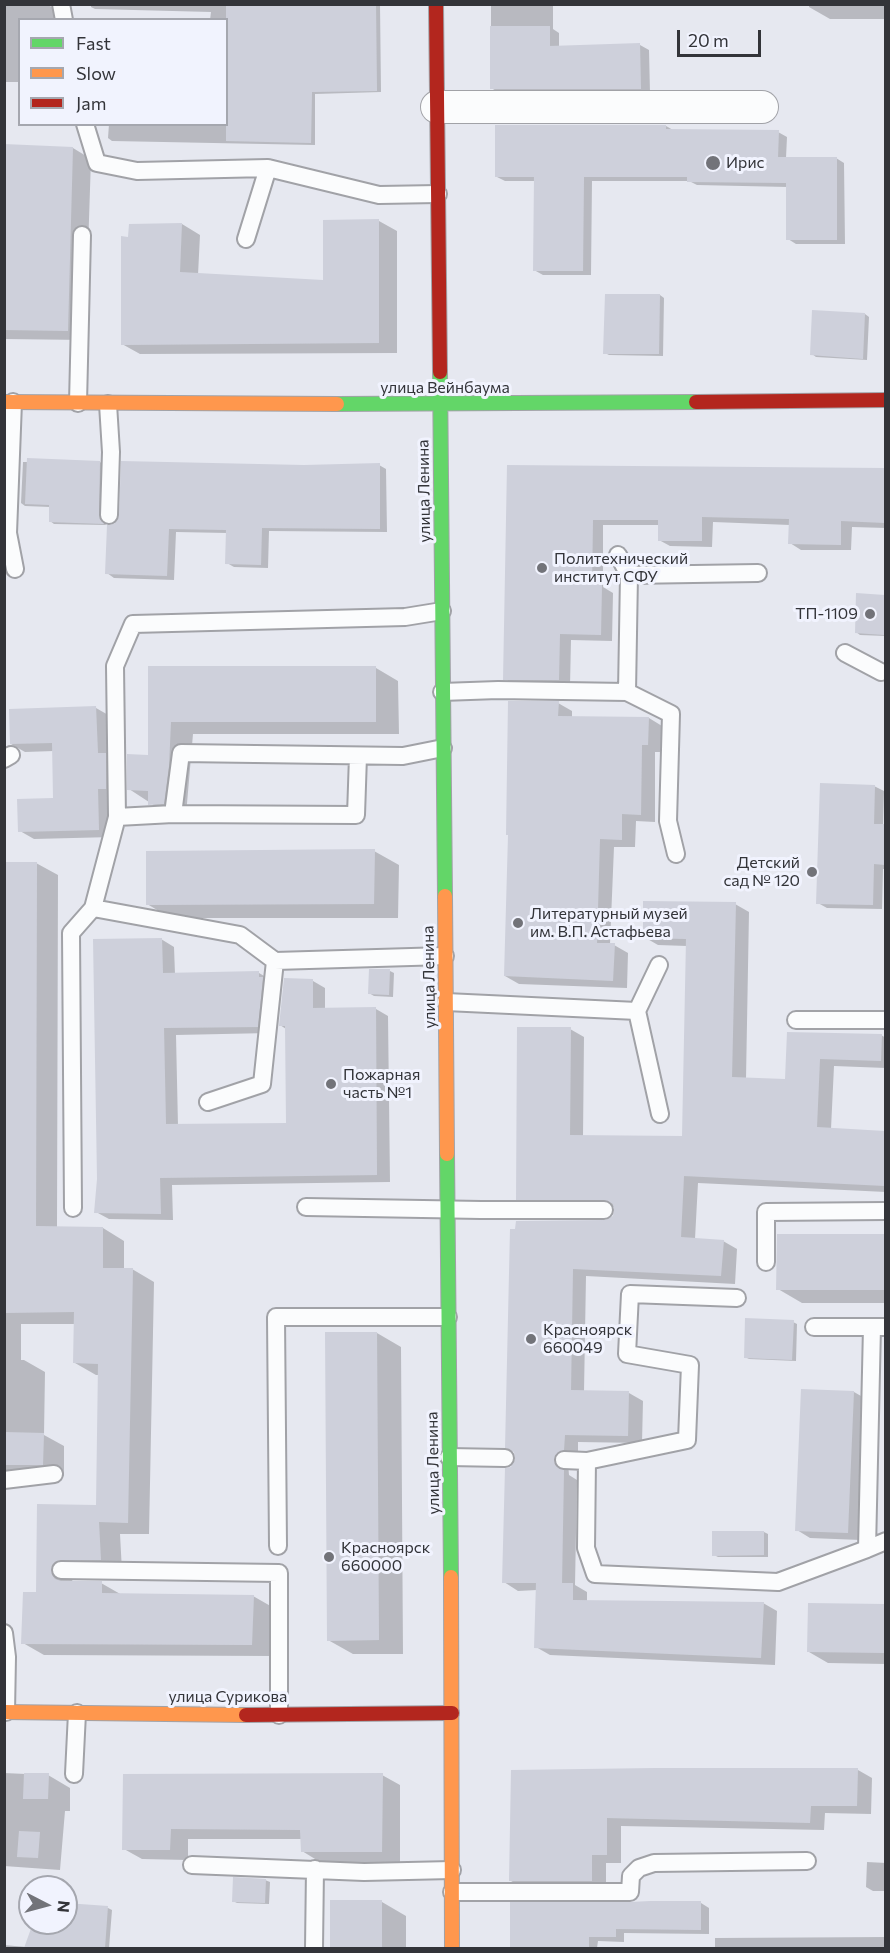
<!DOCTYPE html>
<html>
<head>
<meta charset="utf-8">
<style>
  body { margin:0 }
  #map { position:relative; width:890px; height:1953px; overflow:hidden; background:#e6e8f0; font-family:Commissioner,sans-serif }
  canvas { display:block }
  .frame { position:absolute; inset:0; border:6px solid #333439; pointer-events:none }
  .legend { position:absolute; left:18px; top:18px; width:210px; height:108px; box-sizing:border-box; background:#f1f3fe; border:2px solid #a5a7af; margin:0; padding:8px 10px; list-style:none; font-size:18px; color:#333439 }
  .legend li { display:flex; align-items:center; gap:12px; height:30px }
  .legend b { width:30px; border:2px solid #a5a7af }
  .north { position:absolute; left:18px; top:1875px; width:60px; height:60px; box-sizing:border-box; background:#f1f3fe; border:2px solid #a5a7af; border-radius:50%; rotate:96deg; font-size:16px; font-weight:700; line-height:24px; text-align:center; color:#333439 }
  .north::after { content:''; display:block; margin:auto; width:21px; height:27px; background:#727379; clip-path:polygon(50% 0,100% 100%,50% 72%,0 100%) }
  .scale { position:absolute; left:677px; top:30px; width:84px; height:27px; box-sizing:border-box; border:3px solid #333439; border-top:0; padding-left:8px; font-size:18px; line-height:21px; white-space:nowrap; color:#333439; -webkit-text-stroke:4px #f1f3fe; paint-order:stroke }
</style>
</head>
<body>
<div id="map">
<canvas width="890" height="1953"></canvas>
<div class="frame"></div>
<ul class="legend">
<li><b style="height:8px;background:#63d668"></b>Fast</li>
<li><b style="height:8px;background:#ff974d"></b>Slow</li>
<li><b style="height:8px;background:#b3261e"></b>Jam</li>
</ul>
<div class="north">N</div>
<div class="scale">20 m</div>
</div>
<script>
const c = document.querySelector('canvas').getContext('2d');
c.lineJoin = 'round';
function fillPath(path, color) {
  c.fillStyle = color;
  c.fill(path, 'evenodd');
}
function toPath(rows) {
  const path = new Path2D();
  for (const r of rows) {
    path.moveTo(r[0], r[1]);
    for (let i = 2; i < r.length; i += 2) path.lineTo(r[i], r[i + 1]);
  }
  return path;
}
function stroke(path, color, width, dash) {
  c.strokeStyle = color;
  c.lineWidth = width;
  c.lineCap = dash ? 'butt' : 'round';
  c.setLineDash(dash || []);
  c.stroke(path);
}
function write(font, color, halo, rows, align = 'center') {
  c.font = font + ' Commissioner,sans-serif';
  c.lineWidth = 6;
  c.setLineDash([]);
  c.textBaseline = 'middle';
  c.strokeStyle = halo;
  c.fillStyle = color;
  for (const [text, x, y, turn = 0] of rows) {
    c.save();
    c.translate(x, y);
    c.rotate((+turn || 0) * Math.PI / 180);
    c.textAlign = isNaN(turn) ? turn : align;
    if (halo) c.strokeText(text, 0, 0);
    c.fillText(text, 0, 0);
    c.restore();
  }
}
fillPath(toPath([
  [4,4,48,5,66,15,66,20,20,20,20,82,4,82],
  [91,4,380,4,381,92,315,94,315,145,112,141,108,138,109,124,226,124,226,20,210,20,211,12,95,9,91,7],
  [491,4,553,4,553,29,559,33,559,47,640,45,649,50,650,93,500,93,491,88],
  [809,4,886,4,886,19,830,19,809,7],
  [666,126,673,130,778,132,787,137,786,158,836,158,844,163,845,244,796,244,788,239,788,187,697,185,689,181,592,181,591,275,543,275,534,270,535,181,505,181,497,177],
  [4,146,73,148,91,159,85,340,4,339],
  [379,221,397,231,397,353,140,354,122,344,182,224,200,235,198,275,324,282],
  [660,295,664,298,663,356,609,355,605,353,606,296],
  [865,314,869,317,867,360,816,357,812,354],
  [23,462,100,462,104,465,102,518,106,525,54,524,50,521,50,507,25,506,21,503],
  [379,465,386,469,387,532,269,531,268,568,234,567,227,563,227,533,176,532,174,580,114,578,107,573,108,526,304,467],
  [508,467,886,470,886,528,852,527,851,550,801,550,790,543,790,525,713,522,712,547,670,546,659,540,659,525,603,525,603,587,613,593,612,641,571,640,570,686,516,685,505,679],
  [885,596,886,636,860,635,856,632],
  [150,668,376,668,398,681,399,734,193,734,186,815,172,817,129,789,149,757],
  [558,703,572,711,572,717,649,718,662,726,662,752,655,752,655,822,636,821,635,847,614,847,610,944,614,945,628,953,627,988,519,984,505,976],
  [96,708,110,716,113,837,34,839,20,831,55,799,54,751,25,752,11,744],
  [874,786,884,791,883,825,886,826,886,869,883,869,882,909,827,908,818,903],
  [374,851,399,865,398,918,171,918,147,904],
  [4,863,36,863,58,875,57,1227,103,1228,124,1241,124,1269,132,1269,154,1282,149,1534,120,1534,122,1571,73,1577,72,1582,101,1583,122,1595,253,1596,274,1608,272,1656,44,1655,23,1643,37,1594,39,1506,97,1507,100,1375,96,1375,75,1363,76,1324,21,1324,21,1360,24,1360,45,1372,44,1435,64,1446,64,1476,4,1476],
  [735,904,749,912,746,1079,787,1080,788,1034,881,1035,886,1038,886,1068,834,1066,831,1129,886,1133,886,1192,698,1183,695,1239,723,1241,737,1249,735,1284,586,1276,584,1392,629,1393,643,1401,642,1443,578,1442,578,1457,568,1463,569,1475,577,1480,575,1585,587,1592,587,1601,763,1603,777,1611,775,1665,550,1655,536,1647,537,1590,518,1591,504,1582,512,1468,517,1459,511,1231,605,1222,614,1217,615,1207,531,1207,517,1199,570,1029,584,1037,583,1137,684,1137,687,946,658,945,644,937],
  [161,939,174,947,175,974,259,973,271,980,270,1033,176,1035,178,1126,288,1124,286,1029,280,1025,313,981,325,988,325,1009,376,1009,388,1016,390,1182,172,1185,173,1220,109,1219,96,1212],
  [390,971,394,973,393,997,374,996,369,993],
  [778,1235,886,1235,886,1303,802,1303,778,1289],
  [793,1322,797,1324,796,1361,749,1359,745,1357],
  [377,1333,401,1347,403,1654,353,1654,328,1640],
  [803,1391,854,1392,868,1400,861,1540,810,1538,797,1530],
  [713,1532,764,1532,768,1534,768,1557,718,1557,714,1555],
  [809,1604,886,1605,886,1664,828,1663,809,1652],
  [858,1770,872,1778,871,1814,825,1813,824,1830,621,1826,621,1863,606,1863,606,1889,525,1889,511,1881,512,1771],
  [4,1773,48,1775,70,1788,70,1811,65,1811,60,1870,4,1866],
  [125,1775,382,1775,400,1785,400,1862,320,1862,302,1851,302,1839,188,1839,188,1860,142,1859,124,1849],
  [867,1862,886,1863,886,1891,873,1891,866,1887],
  [265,1880,270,1882,269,1904,237,1903,233,1901],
  [331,1902,382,1902,406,1916,406,1948,331,1948],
  [701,1903,709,1908,709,1934,624,1933,624,1942,598,1941,597,1948,511,1948,512,1904],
  [66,1904,108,1908,112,1910,109,1948,4,1948,4,1945,26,1947,35,1923,66,1923],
  [886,1937,886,1948,715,1948,715,1938]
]), '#0003');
fillPath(toPath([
  [226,4,376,4,377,91,312,92,311,143,226,141],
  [490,26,550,26,550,46,640,43,641,89,490,89],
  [495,125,666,125,666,129,779,130,778,157,837,157,837,240,786,240,786,183,687,182,687,177,584,177,583,271,533,271,534,177,495,177],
  [4,144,73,147,68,331,4,330],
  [379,219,379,343,121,345,121,236,128,237,129,224,182,223,180,272,323,280,323,220],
  [605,294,660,294,659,354,603,354],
  [812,310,865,313,863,359,810,355],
  [27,458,100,461,99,515,104,524,49,522,49,505,25,504],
  [121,461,304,465,380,463,380,529,262,528,261,565,225,564,226,530,169,529,167,576,105,574,107,525,114,524,119,515],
  [507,465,885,468,885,523,841,521,841,545,788,544,789,519,702,517,702,541,658,541,658,520,593,520,592,585,602,585,601,635,560,634,559,680,503,680],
  [856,593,885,595,884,635,855,633],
  [148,666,376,666,376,722,171,722,169,766,164,804,148,805,148,791,127,790,127,754,148,755],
  [508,701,559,701,558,716,649,717,648,745,642,745,641,815,622,814,622,840,600,839,597,943,615,943,613,981,504,976,508,835,506,835],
  [96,706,98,753,106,753,106,789,98,789,99,830,18,832,17,799,53,798,52,743,10,744,9,709],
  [820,783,875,785,874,824,885,824,885,865,874,864,873,905,816,904],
  [375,849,374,904,146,905,146,851],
  [4,862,37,862,36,1226,103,1227,103,1268,133,1268,128,1523,99,1522,101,1560,56,1561,52,1565,52,1575,55,1579,61,1581,102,1581,102,1593,254,1595,252,1645,21,1644,23,1592,36,1592,37,1504,96,1505,98,1364,73,1363,74,1312,4,1313],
  [643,901,736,902,732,1077,785,1079,787,1032,882,1034,881,1061,820,1059,817,1127,885,1131,885,1186,684,1176,681,1237,724,1240,721,1276,573,1269,571,1390,629,1391,628,1436,565,1435,564,1450,555,1455,555,1465,564,1470,562,1583,573,1583,573,1600,764,1602,761,1658,534,1648,536,1583,502,1583,505,1468,511,1467,515,1459,514,1452,505,1448,510,1229,515,1229,516,1221,605,1220,613,1216,614,1211,613,1204,604,1200,516,1200,517,1027,571,1027,570,1135,682,1136,686,939,643,938],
  [162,938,163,973,259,971,259,977,263,977,258,1027,164,1028,166,1124,286,1123,285,1026,279,1026,284,978,313,979,313,1008,376,1007,377,1175,160,1178,161,1214,94,1213,97,1179,93,939],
  [369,969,390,969,389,995,368,994],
  [777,1234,885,1234,885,1290,776,1290],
  [745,1318,794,1320,792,1360,744,1358],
  [325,1332,377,1332,379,1640,327,1641],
  [801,1389,854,1391,848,1533,795,1531],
  [4,1432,44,1433,43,1465,4,1465],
  [712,1531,764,1531,764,1555,712,1556],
  [808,1603,885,1604,885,1653,807,1652],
  [655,1768,858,1768,857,1806,811,1806,810,1823,607,1818,607,1855,592,1855,592,1881,509,1881,511,1770],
  [24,1773,49,1773,48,1799,23,1799],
  [383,1773,382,1852,301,1852,300,1830,171,1829,170,1850,122,1850,123,1774],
  [19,1831,40,1832,38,1858,17,1857],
  [233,1877,266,1879,265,1903,232,1902],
  [330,1900,382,1900,382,1948,330,1948],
  [650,1901,701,1901,701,1930,616,1929,616,1937,589,1937,589,1948,510,1948,510,1902,630,1902],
  [66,1903,108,1906,105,1948,24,1948,33,1923,66,1923]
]), '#ced0db');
const lane = toPath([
  [61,4,64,20],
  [85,124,97,163,137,171,268,168,379,195,438,194],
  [246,239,268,168],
  [13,402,8,533,15,569],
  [78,403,82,235],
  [108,404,111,452,109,515],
  [629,575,758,573],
  [845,653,881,672],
  [442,692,498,690,627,692,629,575,618,555],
  [627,692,671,714,668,821,676,854],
  [358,756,356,815,173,814,181,753,403,756,443,748],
  [4,759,11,755],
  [173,814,117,817,93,908,240,935,275,961,445,956],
  [117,817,115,666,133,624,405,617,442,611],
  [446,1002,637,1011,660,1114],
  [637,1011,659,965],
  [796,1020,886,1020],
  [208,1102,262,1084,275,961],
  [306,1207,481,1210,604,1210],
  [73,1208,71,933,93,908],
  [766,1262,766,1212,886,1211],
  [737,1298,630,1294,627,1354,690,1365,687,1440,587,1461,586,1548,595,1574,778,1582,867,1549],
  [814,1327,872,1327],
  [886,1327,872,1327,867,1549,886,1541],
  [449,1457,505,1458],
  [564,1460,587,1461],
  [4,1480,54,1474],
  [278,1546,276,1317,448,1317],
  [61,1570,279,1573,279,1715],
  [4,1633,7,1657,6,1712],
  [74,1774,77,1713],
  [192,1865,364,1872,452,1870],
  [452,1892,630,1892,631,1876,639,1868,654,1863,807,1861],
  [314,1948,315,1869]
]);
const street = toPath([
  [437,107,762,107]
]);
const fast = toPath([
  [440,372,445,896],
  [337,404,696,402],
  [447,1154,451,1577]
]);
const slow = toPath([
  [4,402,337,404],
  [445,896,447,1154],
  [451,1577,452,1948],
  [4,1712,246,1715]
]);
const jam = toPath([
  [436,4,440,372],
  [696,402,886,400],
  [246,1715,452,1713]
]);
stroke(lane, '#a1a2a7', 20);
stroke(street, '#a1a2a7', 34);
stroke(fast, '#a1a2a7', 16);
stroke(slow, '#a1a2a7', 16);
stroke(jam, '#a1a2a7', 16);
stroke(lane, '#fbfcfd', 16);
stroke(street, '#fbfcfd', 32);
stroke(fast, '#63d668', 14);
stroke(slow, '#ff974d', 14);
stroke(jam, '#b3261e', 14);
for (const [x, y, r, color] of [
  [713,163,8,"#727379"],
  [542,568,6,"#727379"],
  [870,614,6,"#727379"],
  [812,872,6,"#727379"],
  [518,923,6,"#727379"],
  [331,1084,6,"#727379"],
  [531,1339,6,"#727379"],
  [329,1557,6,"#727379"]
]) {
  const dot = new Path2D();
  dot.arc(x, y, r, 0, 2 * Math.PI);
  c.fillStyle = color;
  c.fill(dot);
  stroke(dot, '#f1f3fe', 2);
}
write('16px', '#333439', '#f1f3fe', [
  ["Ирис",726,163],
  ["Политехнический",554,559],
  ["институт СФУ",554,577],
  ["ТП-1109",858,614,"right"],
  ["Детский",800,863,"right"],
  ["сад № 120",800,881,"right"],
  ["Литературный музей",530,914],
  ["им. В.П. Астафьева",530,932],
  ["Пожарная",343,1075],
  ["часть №1",343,1093],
  ["Красноярск",543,1330],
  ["660049",543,1348],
  ["Красноярск",341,1548],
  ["660000",341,1566]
], 'left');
write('16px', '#333439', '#f1f3fe', [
  ["улица Вейнбаума",445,388],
  ["улица Ленина",424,491,-91],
  ["улица Ленина",429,977,-91],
  ["улица Ленина",433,1463,-91],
  ["улица Сурикова",228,1697]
]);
</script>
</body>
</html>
